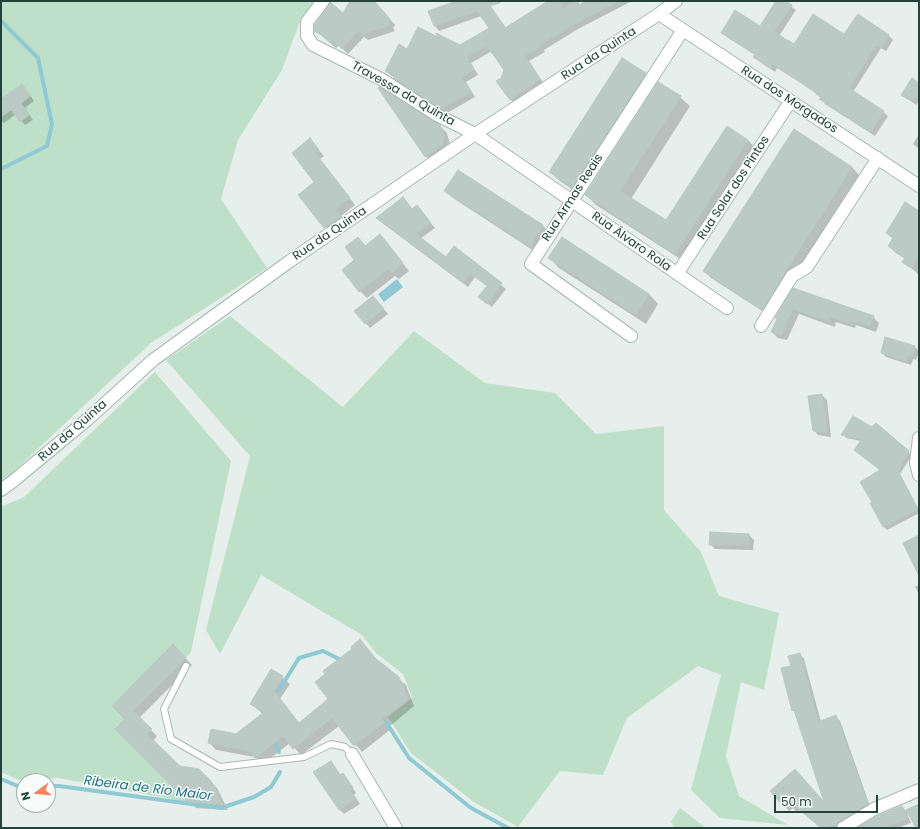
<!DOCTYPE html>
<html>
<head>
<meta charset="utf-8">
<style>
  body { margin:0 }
  #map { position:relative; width:920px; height:829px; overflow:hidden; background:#e6efeb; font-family:Poppins,sans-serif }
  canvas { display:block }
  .frame { position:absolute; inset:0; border:2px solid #24423a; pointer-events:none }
  .north { position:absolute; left:16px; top:773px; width:40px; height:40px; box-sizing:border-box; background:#f7fbf9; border:1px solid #a3b1ad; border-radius:50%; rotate:254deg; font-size:11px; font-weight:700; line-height:16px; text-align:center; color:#24423a }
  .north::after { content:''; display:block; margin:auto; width:14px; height:18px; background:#f4845f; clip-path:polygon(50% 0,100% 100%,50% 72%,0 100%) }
  .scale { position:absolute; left:774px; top:795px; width:104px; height:18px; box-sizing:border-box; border:2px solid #24423a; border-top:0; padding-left:5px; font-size:12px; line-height:14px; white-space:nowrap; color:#24423a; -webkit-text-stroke:3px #f7fbf9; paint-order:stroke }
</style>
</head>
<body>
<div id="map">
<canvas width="920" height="829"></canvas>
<div class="frame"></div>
<div class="north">N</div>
<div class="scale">50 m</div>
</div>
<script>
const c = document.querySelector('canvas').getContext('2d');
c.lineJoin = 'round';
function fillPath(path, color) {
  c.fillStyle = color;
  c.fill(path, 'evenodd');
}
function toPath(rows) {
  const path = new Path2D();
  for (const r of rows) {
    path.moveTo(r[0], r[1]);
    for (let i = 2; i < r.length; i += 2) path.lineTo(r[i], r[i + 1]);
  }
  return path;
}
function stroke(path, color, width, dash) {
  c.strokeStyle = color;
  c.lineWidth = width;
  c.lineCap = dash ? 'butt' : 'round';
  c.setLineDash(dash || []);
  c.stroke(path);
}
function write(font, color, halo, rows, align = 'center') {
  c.font = font + ' Poppins,sans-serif';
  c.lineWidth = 3;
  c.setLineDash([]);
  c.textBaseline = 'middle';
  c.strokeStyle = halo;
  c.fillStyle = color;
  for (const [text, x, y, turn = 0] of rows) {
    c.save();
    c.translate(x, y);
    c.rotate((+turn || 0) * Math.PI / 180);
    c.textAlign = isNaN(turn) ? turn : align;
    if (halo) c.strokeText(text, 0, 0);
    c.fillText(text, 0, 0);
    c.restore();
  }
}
fillPath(toPath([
  [1,1,314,1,299,24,282,70,238,140,221,199,267,268,151,343,11,474,1,481],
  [230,316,343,407,414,331,485,383,555,393,596,434,664,426,664,510,701,552,719,596,779,613,764,690,741,682,726,756,739,796,788,825,720,818,691,790,721,675,698,666,627,718,603,775,560,771,518,827,474,802,411,753,388,717,412,698,403,674,376,653,362,635,261,575,220,654,206,630,250,456,166,360],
  [155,372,231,461,191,652,186,658,173,645,125,719,188,802,58,778,19,780,1,772,1,507,24,497],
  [680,808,706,828,675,828,671,822]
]), '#bfe0c8');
fillPath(toPath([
  [397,279,403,287,384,302,378,294]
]), '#8ec9d4');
fillPath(toPath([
  [351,1,374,1,395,25,393,28,395,31,368,40,364,37,348,54,339,45,336,48,316,31,343,15],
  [458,1,487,1,506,28,550,1,578,1,580,5,588,1,632,1,578,29,544,50,545,52,529,61,544,84,515,104,510,99,505,70,492,51,471,63,478,75,466,82,475,97,447,113,400,83,386,71,408,51,439,39,460,46,490,29,481,16,439,31,435,26],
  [777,1,783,1,796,10,779,36,794,45,845,36,858,16,889,36,893,40,886,51,881,48,853,92,883,112,888,116,875,136,825,104,817,93,777,68,775,72,759,61,754,57,755,55,727,37,722,33,760,28],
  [622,59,645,74,655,84,582,196,560,181,550,172],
  [919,84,919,101,916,105,902,94],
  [26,90,34,101,25,108,33,120,25,125,16,114,4,123,1,120,1,101],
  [680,97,690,106,631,199,667,222,748,140,757,150,685,262,596,205,586,195],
  [440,126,447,133,450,145,433,163,426,156],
  [919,134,919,149,913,144],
  [310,140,324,156,320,159,355,205,341,216,346,223,331,234,300,195,316,182],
  [852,167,859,175,784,291,770,316,711,278,704,271],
  [458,171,543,226,550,233,537,253,453,198,445,191],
  [412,210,421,211,435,228,420,239,446,258,454,247,506,289,492,307,484,301,488,286,475,277,468,287,382,222],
  [919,212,919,273,918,274,904,262,905,259,896,253,889,246,894,239,887,233],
  [380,235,409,271,399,279,395,276,367,298,360,291,356,260,358,238,366,246],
  [550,258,649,294,658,304,646,324,559,268],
  [794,290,873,317,879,323,876,332,856,325,855,328,836,322,835,327,799,314,787,340,778,338,772,332],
  [373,297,388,314,370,328,355,311],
  [914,346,919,351,916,360,913,359,911,365,886,357,882,353],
  [822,395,827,400,831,437,818,435,814,430],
  [853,417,912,455,900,474,919,511,919,513,887,530,884,527,872,503,873,503,881,471,862,441,846,438,843,434],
  [711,533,749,535,754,540,753,550,715,549,710,544],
  [919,585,919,594,915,587],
  [360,640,379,662,406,685,414,706,389,727,391,729,362,752,339,726,301,755,290,743,263,764,255,757,216,750,209,742,236,735,263,714,251,704,282,677,290,684,280,699,299,723,330,699,354,649],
  [173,646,192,665,139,718,157,736,153,741,179,767,199,770,217,788,228,810,196,808,117,729,127,719],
  [800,654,804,659,821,722,835,716,840,721,871,809,842,828,822,828,800,810,797,812,793,808,789,811,772,791,826,805,796,713,793,710,792,666],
  [330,762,341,776,343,775,347,779,356,793,354,795,360,804,344,814,340,810],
  [919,805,919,828,917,828,908,813,907,813,911,823,898,828,859,828,902,807,906,811]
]), '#0003');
stroke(toPath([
  [1,21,38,58,52,124,47,146,1,169],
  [279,690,299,658,323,651,341,660],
  [386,722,409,758,471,808,508,828],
  [275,743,279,752],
  [1,779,20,787,24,787],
  [48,786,59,786,221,808,254,797,271,787,280,772]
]), '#8ec9d4', 4);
const building = toPath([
  [350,1,374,1,390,19,388,22,390,25,361,35,358,31,342,49,333,40,330,43,322,35,314,31,314,26,330,2,343,13,350,1],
  [456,1,500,1,500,3,490,6,505,28,548,1,559,1,563,8,576,1,579,5,586,1,618,1,573,25,540,45,541,47,525,56,540,79,510,100,496,81,501,78,504,70,487,46,467,57,474,70,462,77,471,92,441,109,393,78,396,77,385,71,399,44,407,49,418,27,438,37,436,33,460,45,489,28,477,11,434,26,428,11,456,1],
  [776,1,785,1,792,5,774,32,794,44,813,14,844,34,858,14,889,35,881,48,876,45,849,88,884,111,871,132,819,99,821,97,816,94,816,93,773,64,770,68,753,57,755,54,721,33,735,10,760,26,776,1],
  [622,58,646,73,572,187,549,172,622,58],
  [912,78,919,83,919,100,914,97,911,101,901,95,912,78],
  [658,82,681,96,620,191,666,220,727,126,748,140,675,254,585,195,658,82],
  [22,84,30,96,21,103,29,115,20,122,11,110,1,117,1,99,22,84],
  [380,87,440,125,444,138,441,146,425,157,378,88,380,87],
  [794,129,852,167,778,283,779,284,762,310,703,271,794,129],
  [310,138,319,150,315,153,350,198,335,209,341,216,324,228,298,195,314,182,292,153,310,138],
  [458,170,543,225,530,246,444,191,458,170],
  [403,197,412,209,417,205,431,223,416,234,446,257,454,246,502,283,487,304,478,297,487,286,470,273,463,283,376,218,403,197],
  [905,202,919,211,919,256,911,268,902,262,905,258,888,246,893,238,886,233,905,202],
  [380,234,403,263,391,273,388,269,359,292,342,270,354,260,345,247,358,237,365,246,380,234],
  [562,237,649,294,636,315,548,258,562,237],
  [793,288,874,316,870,326,850,320,849,323,830,317,829,321,793,309,781,335,771,332,777,319,775,318,793,288],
  [373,296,384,309,365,324,354,311,373,296],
  [885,337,915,346,912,356,908,355,906,361,881,353,885,337],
  [822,394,825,413,827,433,813,431,808,396,822,394],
  [853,416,872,427,876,423,909,451,898,471,918,509,883,527,870,503,872,502,860,482,880,470,854,450,862,439,841,435,853,416],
  [710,532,749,534,749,545,709,545,710,532],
  [919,535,919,576,903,543,919,535],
  [360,639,375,658,399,677,408,699,382,719,385,722,354,746,332,718,293,749,283,736,255,758,249,751,208,743,211,729,236,734,264,712,250,704,271,669,283,676,274,691,299,723,328,699,315,682,325,674,323,671,352,649,351,647,360,639],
  [173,644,186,658,133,711,152,729,147,734,180,766,199,769,211,781,223,804,188,802,115,729,125,719,112,706,173,644],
  [800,653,818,722,836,715,868,804,837,824,821,828,795,806,792,808,788,804,784,807,770,791,795,769,824,802,794,710,792,711,781,668,791,666,788,656,800,653],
  [331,761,340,775,343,773,353,788,350,790,356,799,339,810,313,772,331,761],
  [919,804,919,828,916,828,906,810,919,804],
  [902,806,907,819,883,828,857,828,877,816,902,806]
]);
fillPath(building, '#bbcac4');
stroke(building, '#b8c9c2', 1);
const service = toPath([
  [186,666,164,709,171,739,220,767,304,757,331,744,345,747,352,754]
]);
const minor = toPath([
  [323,1,307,22,307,36,313,45,381,79,437,115,475,134,727,308],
  [659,14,919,186],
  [677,274,790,102],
  [761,326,792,276,807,267,878,158],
  [631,336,531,264,683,30],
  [1,490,12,482,88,419,153,360,290,261,475,134,659,14,676,1],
  [352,754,396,828],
  [843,828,874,809,919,790]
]);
const tertiary = toPath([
  [919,438,916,463,919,475]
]);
stroke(service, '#a8b8b2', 8);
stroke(minor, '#a8b8b2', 14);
stroke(tertiary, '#a8b8b2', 14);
stroke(service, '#fff', 6);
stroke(minor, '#fff', 12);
stroke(tertiary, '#fff', 12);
write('12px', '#24423a', '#f7fbf9', [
  ["Rua da Quinta",599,54,-33],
  ["Travessa da Quinta",403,94,30],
  ["Rua dos Morgados",789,100,33],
  ["Rua Solar dos Pintos",734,188,-57],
  ["Rua Armas Reais",573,198,-57],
  ["Rua da Quinta",330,234,-34],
  ["Rua Álvaro Rola",631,242,35],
  ["Rua da Quinta",73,431,-41]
]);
write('italic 13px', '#1c6f80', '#f7fbf9', [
  ["Ribeira de Rio Maior",148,789,7]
]);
</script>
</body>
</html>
